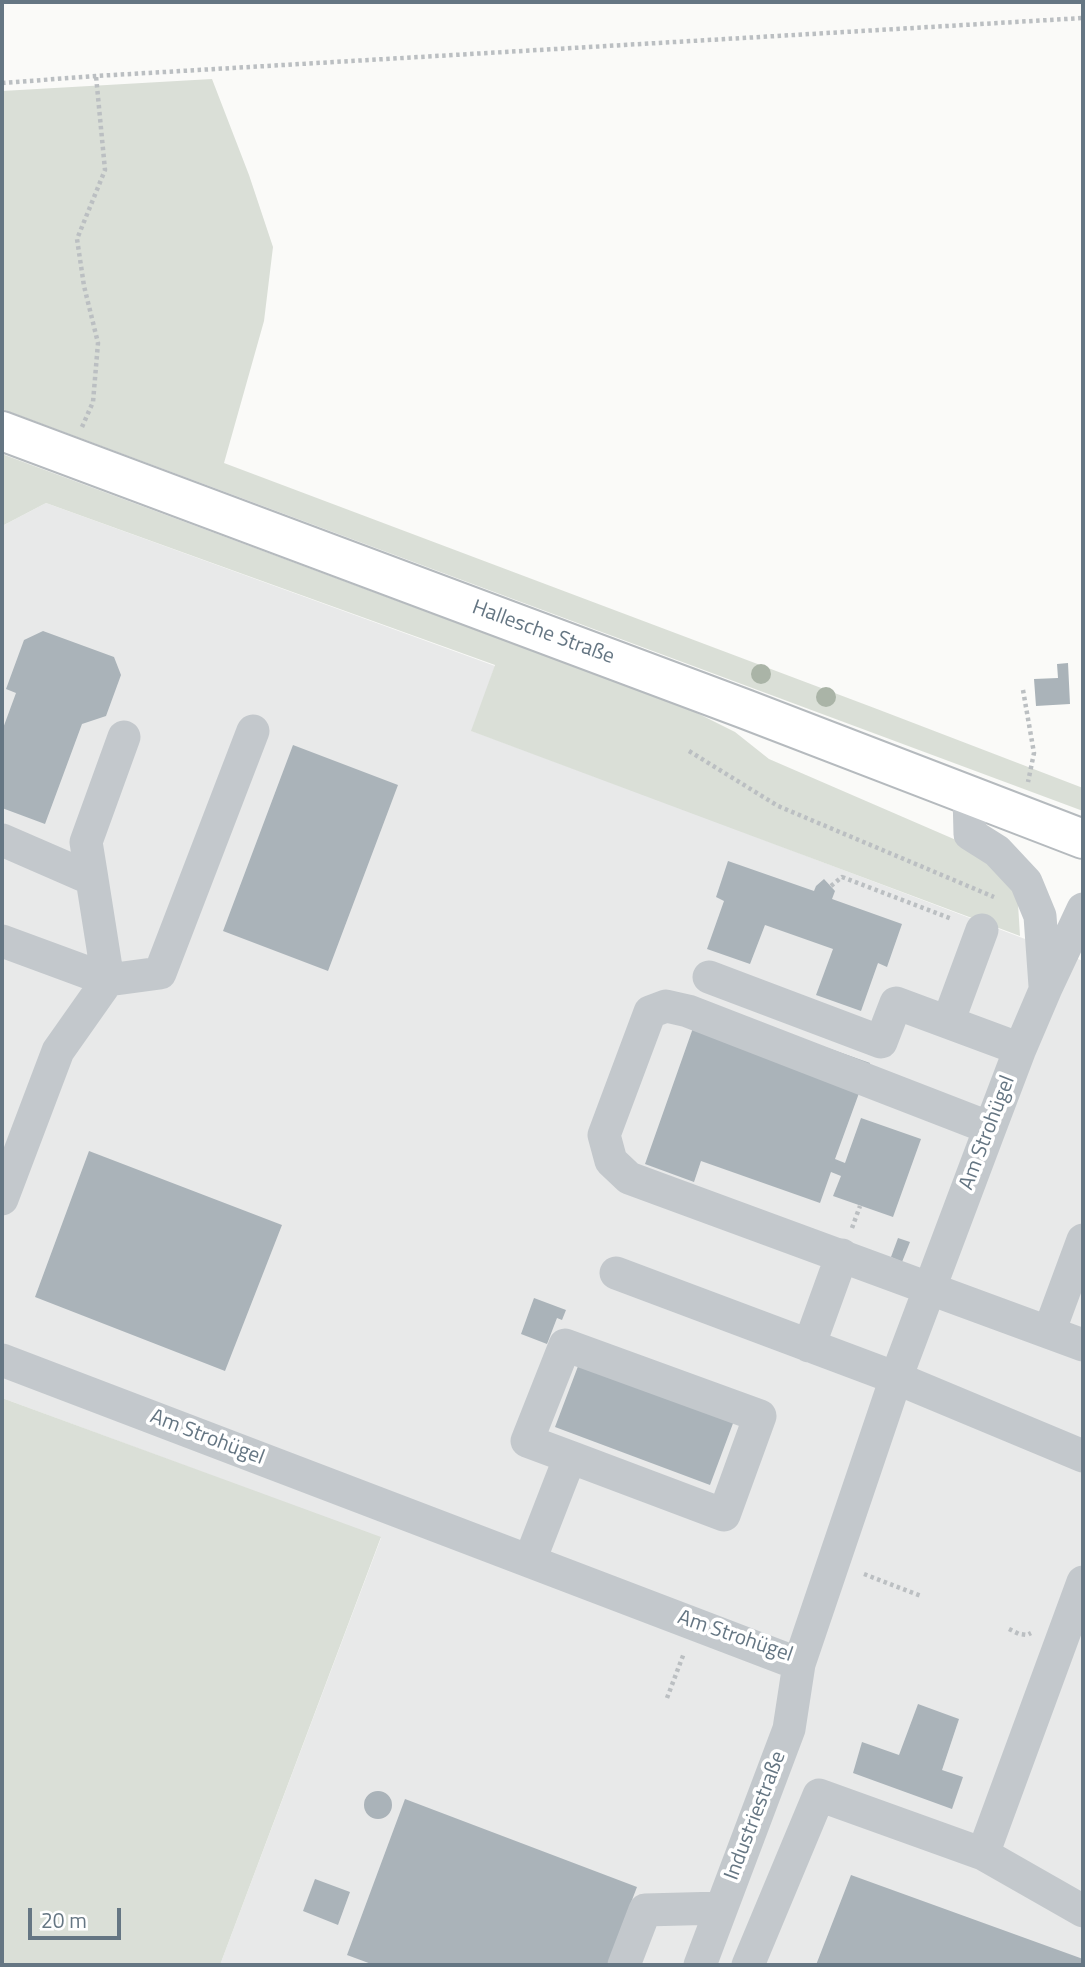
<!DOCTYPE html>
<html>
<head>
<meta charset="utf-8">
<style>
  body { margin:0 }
  #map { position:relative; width:1085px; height:1967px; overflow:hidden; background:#fafaf8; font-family:"Titillium Web",sans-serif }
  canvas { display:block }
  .frame { position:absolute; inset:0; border:4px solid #657683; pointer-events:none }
  .scale { position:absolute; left:28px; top:1908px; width:93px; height:32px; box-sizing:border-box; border:4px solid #657683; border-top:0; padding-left:9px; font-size:21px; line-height:24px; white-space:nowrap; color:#657683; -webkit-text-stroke:5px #fff; paint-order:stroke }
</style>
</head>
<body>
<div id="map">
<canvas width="1085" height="1967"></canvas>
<div class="frame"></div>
<div class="scale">20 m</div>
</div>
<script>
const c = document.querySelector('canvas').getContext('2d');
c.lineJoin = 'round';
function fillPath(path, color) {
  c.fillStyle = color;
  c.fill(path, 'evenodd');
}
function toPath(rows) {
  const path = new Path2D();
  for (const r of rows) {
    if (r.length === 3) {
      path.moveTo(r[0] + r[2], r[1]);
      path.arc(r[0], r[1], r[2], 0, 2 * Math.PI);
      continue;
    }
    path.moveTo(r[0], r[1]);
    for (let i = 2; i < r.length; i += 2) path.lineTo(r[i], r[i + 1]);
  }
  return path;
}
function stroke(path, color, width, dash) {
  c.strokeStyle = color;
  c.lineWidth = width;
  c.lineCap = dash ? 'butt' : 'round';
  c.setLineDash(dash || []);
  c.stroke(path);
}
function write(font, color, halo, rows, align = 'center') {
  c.font = font + ' "Titillium Web",sans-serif';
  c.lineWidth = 7;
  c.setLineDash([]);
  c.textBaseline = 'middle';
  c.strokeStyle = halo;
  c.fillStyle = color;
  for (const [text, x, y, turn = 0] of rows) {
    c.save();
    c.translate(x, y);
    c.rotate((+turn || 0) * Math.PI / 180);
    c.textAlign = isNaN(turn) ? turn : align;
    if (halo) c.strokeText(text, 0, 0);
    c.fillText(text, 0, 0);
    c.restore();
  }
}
fillPath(toPath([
  [46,503,495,666,472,731,717,822,1083,961,1083,1965,220,1965,381,1538,2,1398,2,526]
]), '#e8e9e9');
fillPath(toPath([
  [212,79,249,175,273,247,264,321,224,463,877,709,1083,788,1083,811,2,409,2,91],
  [2,454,691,710,735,732,769,759,963,843,1017,888,1020,936,471,731,495,665,46,503,2,526],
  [2,1398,381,1537,220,1965,2,1965]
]), '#dadfd7');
fillPath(toPath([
  [43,631,114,657,121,675,106,716,82,724,45,824,2,808,2,731,16,693,6,689,24,640],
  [1068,663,1070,704,1036,706,1034,679,1058,678,1057,664],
  [293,745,398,785,328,971,223,931],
  [728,861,814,891,816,886,824,879,835,891,832,899,902,924,887,967,878,963,861,1011,816,995,833,949,765,925,750,964,707,949,724,901,716,897],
  [693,1028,797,1037,870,1063,835,1159,845,1163,861,1118,921,1139,893,1217,833,1196,841,1176,831,1172,820,1203,701,1161,694,1182,645,1164],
  [89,1151,282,1225,225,1371,35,1297],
  [898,1238,910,1242,902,1262,891,1257],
  [534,1298,566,1310,562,1320,557,1318,547,1344,521,1334],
  [580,1361,735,1418,710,1485,555,1427],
  [918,1704,959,1719,942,1770,963,1777,952,1809,853,1773,862,1742,899,1755],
  [378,1805,14],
  [405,1799,637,1887,617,1939,622,1965,374,1965,347,1955],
  [851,1875,1083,1959,1083,1965,816,1965],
  [315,1879,350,1892,338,1925,303,1911]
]), '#aab3b9');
const major = toPath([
  [2,431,745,709,1083,839]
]);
stroke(major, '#b5babe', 42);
stroke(toPath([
  [2,83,96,76,1083,18],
  [82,427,93,402,98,343,84,286,77,239,105,170,96,76],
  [1023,690,1034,753,1028,782],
  [689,751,778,806,994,897],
  [831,886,842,877,952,919],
  [852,1228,860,1206],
  [864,1574,921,1596],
  [1009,1629,1019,1634,1027,1635,1031,1633],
  [667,1698,684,1653]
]), '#bbbfc2', 4.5, [3.5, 3.5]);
stroke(toPath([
  [969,795,970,834,997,851,1026,882,1040,916,1045,986],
  [2,840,92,879,86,842,124,737],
  [92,879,108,980,160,973,253,731],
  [2,941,108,980,58,1051,2,1199],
  [709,977,881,1042,896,1003,1020,1049],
  [948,1022,982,930],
  [990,1128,688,1011,666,1006,650,1012,604,1135,611,1161,629,1178,1083,1345],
  [616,1273,896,1378,1083,1456],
  [1049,1332,1083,1240],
  [809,1346,842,1255],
  [2,1360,799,1664,896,1378,990,1128,1020,1049,1046,988,1083,909],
  [530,1560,570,1457,724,1515,760,1416,565,1345,527,1441,570,1457],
  [983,1854,1083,1911],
  [624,1965,645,1910,721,1908],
  [700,1965,789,1729,799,1664],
  [748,1965,819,1795,983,1854,1083,1582]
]), '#c3c8cc', 33);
stroke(major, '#fff', 38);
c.fillStyle = '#aab4a7';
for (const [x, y] of [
  [761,674],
  [826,697]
]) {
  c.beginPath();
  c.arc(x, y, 10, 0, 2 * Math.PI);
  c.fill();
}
write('21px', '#657683', '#fff', [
  ["Hallesche Straße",543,633,20],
  ["Am Strohügel",988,1133,-69],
  ["Am Strohügel",207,1438,21],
  ["Am Strohügel",735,1637,19],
  ["Industriestraße",756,1816,-69]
]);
</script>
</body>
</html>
